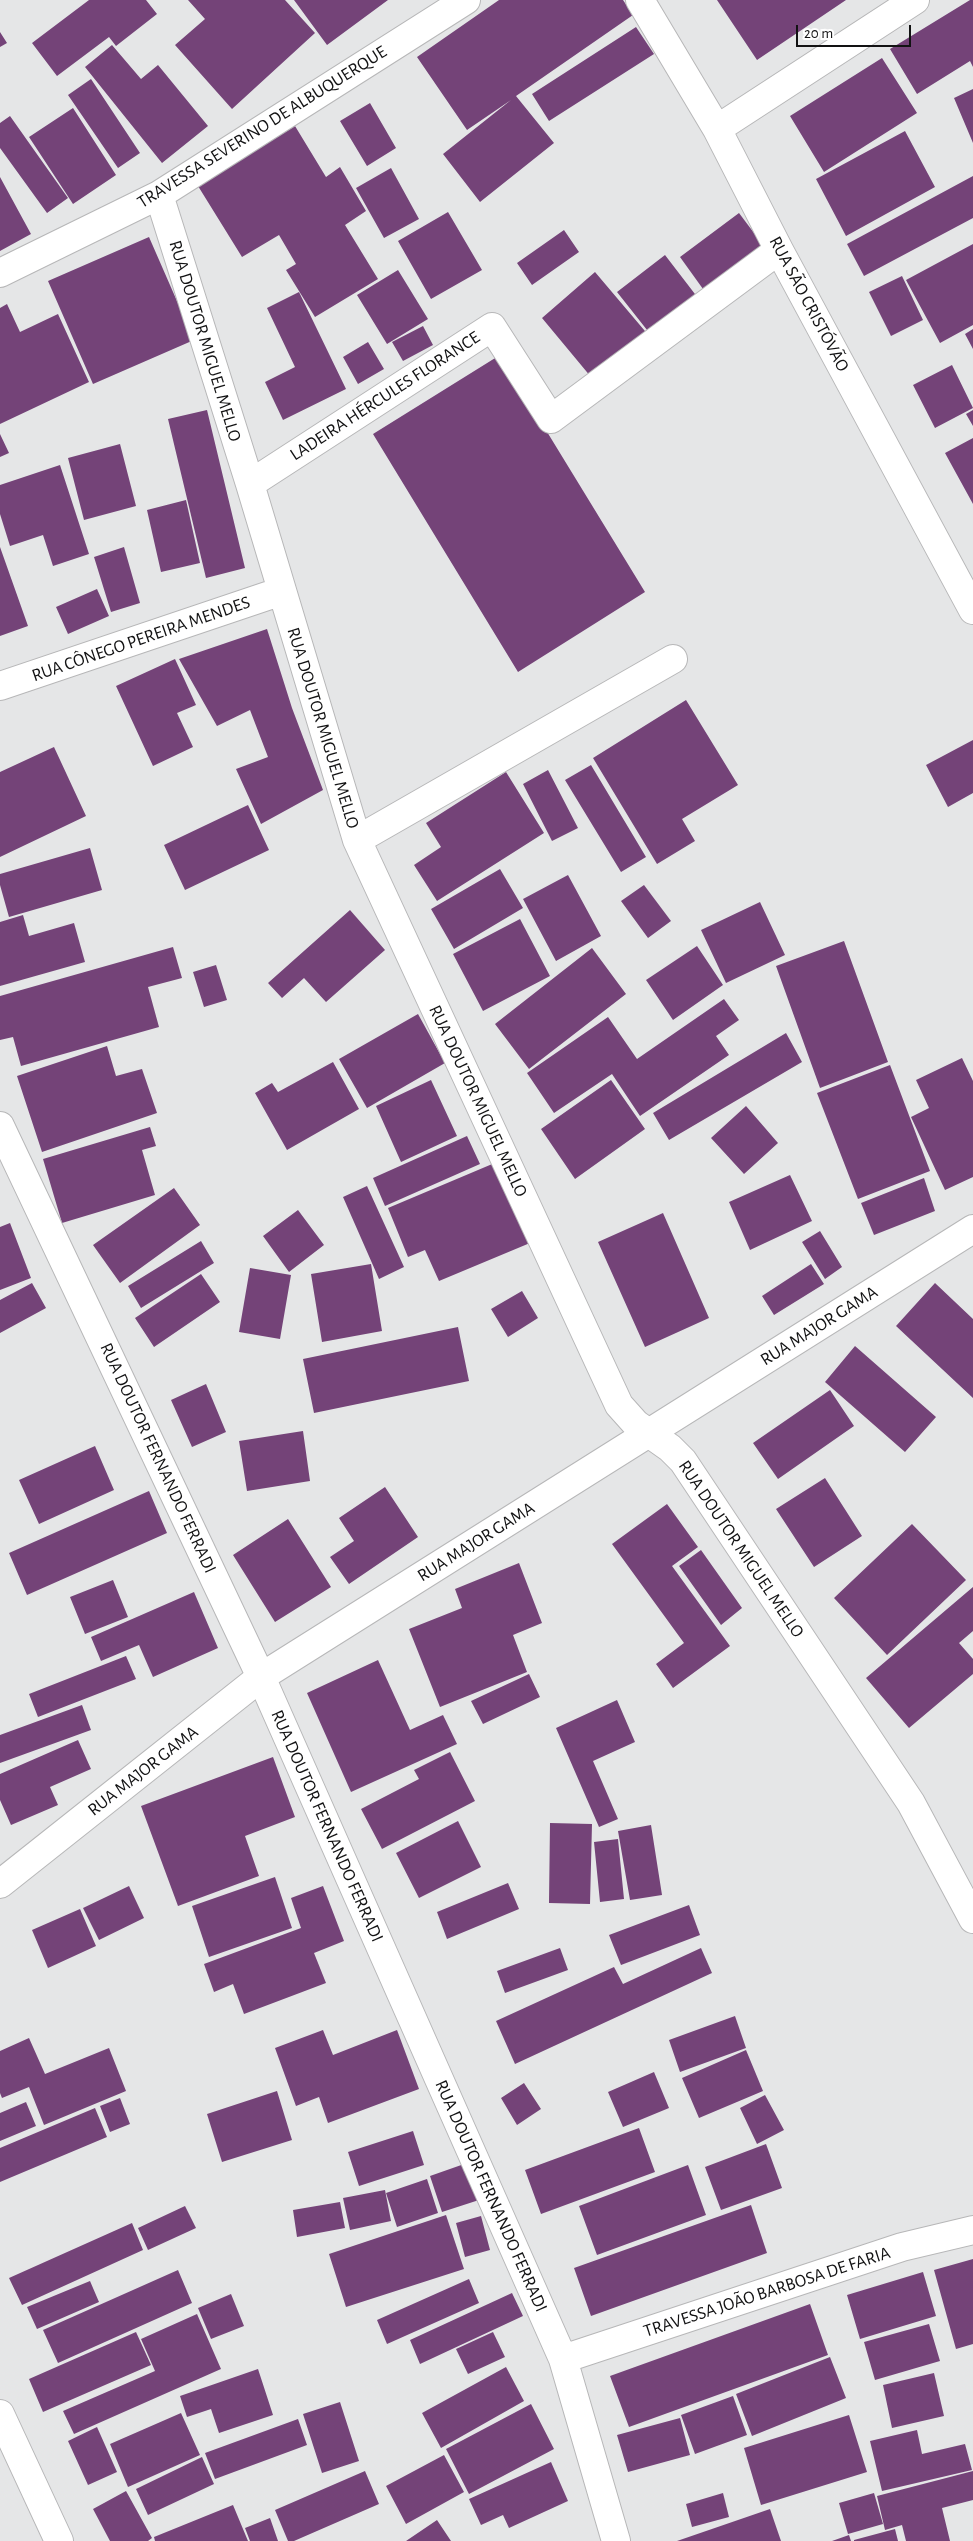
<!DOCTYPE html>
<html>
<head>
<meta charset="utf-8">
<style>
  body { margin:0 }
  #map { position:relative; width:973px; height:2541px; overflow:hidden; background:#e5e6e7; font-family:"Alegreya Sans",sans-serif }
  canvas { display:block }
  .scale { position:absolute; left:796px; top:25px; width:115px; height:22px; box-sizing:border-box; border:2px solid #121213; border-top:0; padding-left:6px; font-size:15px; line-height:18px; white-space:nowrap; color:#121213; -webkit-text-stroke:4px #fff; paint-order:stroke }
</style>
</head>
<body>
<div id="map">
<canvas width="973" height="2541"></canvas>
<div class="scale">20 m</div>
</div>
<script>
const c = document.querySelector('canvas').getContext('2d');
c.lineJoin = 'round';
function fillPath(path, color) {
  c.fillStyle = color;
  c.fill(path, 'evenodd');
}
function toPath(rows) {
  const path = new Path2D();
  for (const r of rows) {
    path.moveTo(r[0], r[1]);
    for (let i = 2; i < r.length; i += 2) path.lineTo(r[i], r[i + 1]);
  }
  return path;
}
function stroke(path, color, width, dash) {
  c.strokeStyle = color;
  c.lineWidth = width;
  c.lineCap = dash ? 'butt' : 'round';
  c.setLineDash(dash || []);
  c.stroke(path);
}
function write(font, color, halo, rows, align = 'center') {
  c.font = font + ' "Alegreya Sans",sans-serif';
  c.lineWidth = 5;
  c.setLineDash([]);
  c.textBaseline = 'middle';
  c.strokeStyle = halo;
  c.fillStyle = color;
  for (const [text, x, y, turn = 0] of rows) {
    c.save();
    c.translate(x, y);
    c.rotate((+turn || 0) * Math.PI / 180);
    c.textAlign = isNaN(turn) ? turn : align;
    if (halo) c.strokeText(text, 0, 0);
    c.fillText(text, 0, 0);
    c.restore();
  }
}
fillPath(toPath([
  [89,0,146,0,157,14,116,46,109,37,57,76,32,43],
  [188,0,285,0,315,33,232,109,175,45,205,19],
  [294,0,388,0,327,45],
  [499,0,623,0,633,15,516,96,554,143,480,202,443,154,511,100,467,130,417,57],
  [717,0,846,0,757,60],
  [970,0,973,0,973,67,970,61,917,94,890,49],
  [636,27,654,54,549,121,532,94],
  [0,32,7,43,0,47],
  [112,45,141,79,158,65,208,126,162,163,85,67],
  [882,58,917,113,824,172,790,116],
  [91,79,140,153,118,168,68,95],
  [973,89,973,143,954,98],
  [370,103,396,148,367,166,340,121],
  [73,108,116,175,73,204,29,137],
  [10,116,68,198,47,213,0,148,0,123],
  [295,126,326,177,340,167,366,211,345,225,378,279,315,317,286,270,296,264,279,235,242,257,198,186],
  [905,131,935,187,846,236,816,179],
  [391,168,419,219,384,238,356,188],
  [973,176,973,218,864,276,847,244],
  [0,177,31,234,0,251],
  [448,212,482,270,431,299,398,241],
  [739,213,763,245,703,289,680,257],
  [564,230,579,252,532,285,517,263],
  [149,237,194,340,93,384,48,281],
  [973,244,973,325,940,343,906,280],
  [665,255,698,298,651,335,617,292],
  [398,270,428,319,387,344,357,295],
  [595,272,650,337,596,383,542,318],
  [902,276,923,320,891,336,869,292],
  [299,292,346,389,283,420,265,382,295,367,267,308],
  [7,304,20,332,58,314,89,382,0,424,0,308],
  [423,326,433,345,403,361,392,342],
  [973,329,973,349,965,334],
  [368,342,384,369,358,384,343,357],
  [500,355,645,592,518,672,373,434],
  [952,365,973,408,935,428,913,385],
  [207,410,245,568,206,578,168,419],
  [973,410,973,426,966,414],
  [0,434,9,453,0,457],
  [973,438,973,504,945,453],
  [120,444,136,506,84,520,68,458],
  [60,465,89,554,53,566,43,535,10,546,0,514,0,485],
  [186,500,200,563,161,572,147,510],
  [0,547,28,626,0,636],
  [124,547,140,603,111,612,94,557],
  [97,589,109,616,68,634,56,607],
  [267,629,292,708,323,790,261,824,236,769,268,757,250,710,217,726,179,659],
  [175,659,196,705,177,713,193,747,153,766,116,686],
  [686,700,738,785,682,819,695,841,657,864,593,758],
  [973,740,973,793,948,807,926,765],
  [54,747,86,816,0,857,0,772],
  [591,765,646,857,621,872,565,780],
  [548,770,578,828,552,841,523,784],
  [506,772,544,833,437,901,414,865,441,847,426,823],
  [248,805,269,850,185,890,164,845],
  [90,848,102,890,9,917,0,885,0,874],
  [500,869,523,908,454,949,431,909],
  [568,875,601,936,556,961,523,899],
  [644,885,671,921,648,938,621,901],
  [760,902,785,955,726,983,701,930],
  [350,910,385,950,326,1002,304,978,282,998,268,983],
  [23,915,29,936,74,923,85,962,0,986,0,922],
  [520,919,550,976,483,1011,453,954],
  [844,941,888,1062,820,1088,776,966],
  [697,946,723,985,673,1020,646,980],
  [173,947,182,978,148,987,159,1027,21,1066,13,1037,0,1040,0,996],
  [592,948,626,994,529,1069,495,1024],
  [216,965,227,1000,204,1007,193,972],
  [724,999,739,1020,716,1036,729,1055,640,1116,612,1074,554,1113,527,1073,608,1017,637,1059],
  [418,1014,445,1063,367,1108,339,1059],
  [786,1033,802,1062,669,1140,653,1113],
  [107,1046,116,1076,142,1069,157,1113,42,1152,17,1076],
  [962,1058,973,1081,973,1177,945,1190,911,1117,929,1108,916,1080],
  [333,1062,359,1109,287,1150,255,1093,272,1083,278,1092],
  [890,1065,930,1171,858,1199,817,1093],
  [431,1080,457,1136,401,1162,376,1106],
  [611,1080,645,1129,575,1179,541,1129],
  [746,1106,778,1143,744,1174,711,1138],
  [150,1127,156,1146,142,1150,155,1195,62,1223,43,1159],
  [467,1136,480,1164,385,1206,373,1178],
  [497,1162,530,1243,439,1281,425,1250,408,1257,388,1208],
  [790,1175,812,1221,750,1250,729,1202],
  [924,1178,935,1211,874,1235,861,1203],
  [367,1186,404,1267,379,1279,343,1197],
  [174,1188,200,1225,120,1283,93,1245],
  [298,1210,324,1245,289,1272,263,1236],
  [663,1213,709,1318,645,1347,598,1242],
  [10,1223,31,1278,0,1290,0,1227],
  [820,1231,842,1267,825,1279,802,1242],
  [201,1241,214,1263,141,1308,128,1286],
  [371,1264,382,1331,322,1342,311,1274],
  [811,1264,824,1284,774,1315,762,1296],
  [250,1268,291,1275,280,1339,239,1332],
  [201,1274,220,1302,154,1347,135,1318],
  [32,1283,46,1308,0,1333,0,1300],
  [935,1283,973,1319,973,1398,896,1326],
  [522,1291,538,1318,508,1337,491,1309],
  [458,1327,469,1381,314,1413,303,1359],
  [855,1346,936,1417,905,1452,825,1382],
  [206,1384,226,1432,192,1447,171,1400],
  [830,1390,854,1426,778,1479,753,1443],
  [303,1431,310,1481,247,1491,239,1441],
  [95,1446,114,1490,39,1524,19,1480],
  [825,1478,862,1536,814,1567,776,1509],
  [385,1487,418,1537,349,1584,330,1557,354,1541,339,1518],
  [149,1491,167,1533,27,1595,9,1553],
  [667,1504,698,1547,672,1566,730,1646,673,1688,656,1664,684,1643,612,1544],
  [288,1519,331,1587,275,1622,233,1555],
  [912,1524,966,1580,887,1655,834,1598],
  [701,1550,742,1608,721,1625,679,1566],
  [519,1563,542,1623,513,1635,527,1672,440,1707,409,1629,462,1608,455,1589],
  [113,1580,128,1617,85,1634,70,1597],
  [973,1587,973,1631,959,1643,973,1659,973,1674,909,1728,866,1678],
  [194,1592,218,1648,153,1677,139,1645,101,1661,91,1637],
  [126,1656,136,1679,38,1717,29,1694],
  [378,1660,410,1730,443,1715,457,1744,351,1792,307,1693],
  [529,1674,540,1697,483,1724,471,1701],
  [617,1700,635,1742,593,1761,618,1819,599,1827,556,1728],
  [82,1705,91,1730,0,1763,0,1735],
  [78,1740,91,1769,50,1787,58,1805,11,1825,0,1800,0,1774],
  [450,1752,475,1801,382,1849,361,1809,419,1779,414,1770],
  [273,1757,295,1817,245,1836,259,1876,178,1906,141,1806],
  [458,1821,481,1867,419,1898,396,1853],
  [550,1823,592,1824,590,1904,549,1903],
  [651,1825,662,1895,630,1900,618,1831],
  [618,1839,624,1899,600,1902,594,1842],
  [275,1877,292,1928,209,1957,192,1906],
  [508,1883,519,1909,447,1939,437,1912],
  [129,1886,144,1918,99,1940,83,1908],
  [323,1886,344,1941,314,1953,326,1983,244,2014,233,1984,214,1992,204,1964,301,1928,291,1898],
  [689,1905,700,1935,621,1965,609,1935],
  [80,1909,96,1946,48,1968,32,1930],
  [560,1948,568,1970,505,1993,497,1971],
  [701,1948,712,1973,515,2064,496,2021,614,1967,623,1984],
  [735,2016,746,2048,680,2072,669,2040],
  [323,2030,333,2055,397,2030,419,2089,328,2123,319,2097,296,2106,275,2048],
  [29,2038,45,2074,109,2048,126,2091,44,2125,29,2087,2,2098,0,2093,0,2051],
  [746,2050,763,2091,699,2118,682,2078],
  [654,2072,669,2108,623,2127,608,2092],
  [524,2083,541,2109,517,2125,501,2098],
  [277,2091,292,2140,222,2162,207,2114],
  [765,2095,784,2130,757,2144,740,2108],
  [120,2098,130,2124,110,2132,100,2106],
  [26,2102,36,2126,0,2141,0,2113],
  [95,2108,107,2137,0,2182,0,2148],
  [639,2128,655,2172,541,2214,525,2170],
  [413,2131,424,2165,359,2186,348,2152],
  [766,2144,782,2188,721,2210,705,2167],
  [467,2163,479,2200,442,2212,430,2176],
  [688,2165,706,2215,597,2255,579,2206],
  [427,2179,438,2213,397,2227,386,2193],
  [385,2190,391,2221,350,2230,343,2198],
  [340,2202,345,2228,297,2237,293,2210],
  [751,2205,767,2253,591,2316,574,2268],
  [185,2206,196,2228,148,2250,138,2228],
  [446,2215,464,2269,346,2307,329,2254],
  [481,2216,490,2250,465,2257,456,2223],
  [132,2223,143,2250,22,2305,9,2278],
  [973,2259,973,2344,956,2349,934,2270],
  [178,2270,192,2303,58,2363,43,2330],
  [923,2272,936,2316,860,2339,847,2295],
  [469,2279,479,2303,387,2344,377,2320],
  [90,2281,99,2302,37,2329,27,2307],
  [512,2293,523,2316,420,2364,410,2340],
  [231,2294,244,2326,211,2339,198,2308],
  [810,2304,828,2355,629,2427,610,2376],
  [197,2314,221,2369,74,2434,63,2411,155,2371,141,2339],
  [929,2324,940,2361,875,2380,864,2342],
  [136,2332,151,2365,43,2412,29,2379],
  [493,2332,505,2357,468,2374,456,2349],
  [830,2357,846,2398,752,2436,736,2394],
  [506,2367,524,2401,441,2448,422,2413],
  [258,2369,273,2415,219,2433,211,2409,187,2417,180,2396],
  [934,2373,944,2416,892,2428,883,2385],
  [733,2396,747,2435,695,2454,681,2415],
  [340,2402,359,2461,322,2473,303,2414],
  [531,2404,554,2449,469,2494,446,2449],
  [181,2413,200,2455,128,2487,110,2444],
  [849,2415,867,2472,761,2505,744,2448],
  [680,2418,690,2455,628,2472,617,2435],
  [298,2419,307,2445,215,2479,205,2453],
  [97,2427,117,2472,88,2485,68,2441],
  [917,2430,922,2454,965,2444,972,2470,882,2491,870,2441],
  [444,2455,464,2492,406,2524,386,2486],
  [202,2457,214,2484,148,2515,136,2489],
  [551,2462,568,2501,509,2528,503,2515,481,2525,469,2499],
  [365,2471,379,2504,294,2541,288,2541,275,2510],
  [973,2471,973,2500,942,2508,950,2541,906,2541,902,2525,885,2530,877,2496],
  [126,2491,152,2538,148,2541,110,2541,93,2509],
  [723,2493,729,2517,692,2527,686,2504],
  [874,2493,883,2524,848,2534,839,2503],
  [233,2505,248,2541,155,2541,154,2537],
  [770,2509,781,2541,677,2541],
  [270,2518,278,2541,250,2541,245,2528],
  [437,2520,451,2541,406,2541],
  [895,2529,898,2541,854,2541,854,2540],
  [849,2535,851,2541,832,2541]
]), '#744378');
const street = toPath([
  [640,0,717,129,779,250,973,610],
  [717,129,915,0],
  [159,195,250,484,357,840,619,1405,636,1424,670,1448,683,1461,911,1803,973,1919],
  [0,273,159,195,466,0],
  [250,484,492,327,551,419,779,250],
  [0,686,282,591],
  [357,840,673,659],
  [0,1126,261,1677,563,2359,616,2541],
  [563,2359,902,2247,973,2230],
  [0,2414,59,2541]
]);
const secondary = toPath([
  [0,1884,261,1677,973,1229]
]);
stroke(street, '#b7b7b8', 30);
stroke(secondary, '#b7b7b8', 30);
stroke(street, '#fff', 28);
stroke(secondary, '#fff', 28);
write('18px', '#121213', '#fff', [
  ["TRAVESSA SEVERINO DE ALBUQUERQUE",262,127,-32],
  ["RUA SÃO CRISTÓVÃO",809,304,62],
  ["RUA DOUTOR MIGUEL MELLO",205,341,73],
  ["LADEIRA HÉRCULES FLORANCE",385,396,-33],
  ["RUA CÔNEGO PEREIRA MENDES",141,639,-19],
  ["RUA DOUTOR MIGUEL MELLO",323,728,73],
  ["RUA DOUTOR MIGUEL MELLO",478,1101,65],
  ["RUA MAJOR GAMA",819,1326,-32],
  ["RUA DOUTOR FERNANDO FERRADI",158,1458,65],
  ["RUA MAJOR GAMA",476,1542,-32],
  ["RUA DOUTOR MIGUEL MELLO",741,1549,56],
  ["RUA MAJOR GAMA",143,1771,-38],
  ["RUA DOUTOR FERNANDO FERRADI",327,1826,66],
  ["RUA DOUTOR FERNANDO FERRADI",491,2196,66],
  ["TRAVESSA JOÃO BARBOSA DE FARIA",767,2292,-18]
]);
</script>
</body>
</html>
